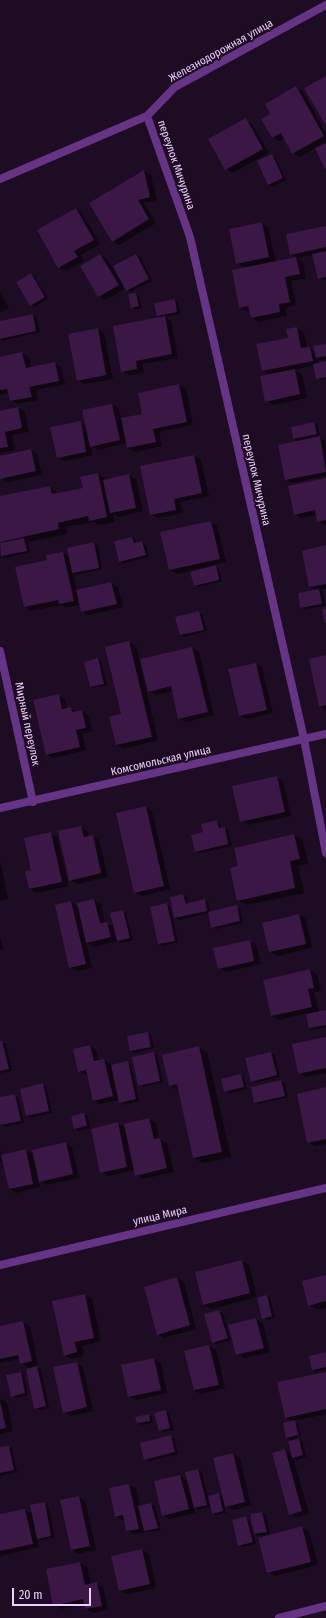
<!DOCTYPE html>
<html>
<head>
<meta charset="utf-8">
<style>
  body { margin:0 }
  #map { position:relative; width:326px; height:1618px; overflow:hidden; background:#1d0c23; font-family:"Fira Sans Condensed",sans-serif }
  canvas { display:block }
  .scale { position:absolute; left:12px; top:1588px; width:79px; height:18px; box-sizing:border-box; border:2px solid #efceff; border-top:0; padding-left:5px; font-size:12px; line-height:14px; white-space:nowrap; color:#efceff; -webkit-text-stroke:3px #1d0c23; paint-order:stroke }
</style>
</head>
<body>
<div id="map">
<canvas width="326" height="1618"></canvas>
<div class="scale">20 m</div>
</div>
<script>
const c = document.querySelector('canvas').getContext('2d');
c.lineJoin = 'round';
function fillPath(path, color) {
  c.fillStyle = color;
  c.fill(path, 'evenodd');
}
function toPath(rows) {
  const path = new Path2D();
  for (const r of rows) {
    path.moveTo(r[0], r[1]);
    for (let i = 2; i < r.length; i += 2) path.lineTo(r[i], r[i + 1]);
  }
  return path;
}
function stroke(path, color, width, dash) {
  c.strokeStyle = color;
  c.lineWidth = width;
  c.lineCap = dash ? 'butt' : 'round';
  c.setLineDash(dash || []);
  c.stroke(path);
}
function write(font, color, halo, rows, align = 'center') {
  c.font = font + ' "Fira Sans Condensed",sans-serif';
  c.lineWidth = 4;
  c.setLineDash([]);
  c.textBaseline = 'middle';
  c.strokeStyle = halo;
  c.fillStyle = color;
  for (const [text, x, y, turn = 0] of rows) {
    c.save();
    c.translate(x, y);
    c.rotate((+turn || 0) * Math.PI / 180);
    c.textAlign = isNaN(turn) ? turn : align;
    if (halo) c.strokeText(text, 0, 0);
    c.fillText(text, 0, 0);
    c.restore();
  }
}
fillPath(toPath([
  [296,88,303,92,326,133,326,142,319,145,320,147,326,144,326,169,315,148,300,157,293,153,285,138,279,141,273,137,271,114],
  [246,120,252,124,269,153,232,173,226,169],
  [272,155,275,157,286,180,273,187,269,185,258,162],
  [144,171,151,175,157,200,144,203,156,223,119,245,112,241],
  [76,209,82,213,100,244,81,255,84,261,66,271,59,267],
  [262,223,268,227,276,262,297,258,291,254,326,227,326,279,322,280,319,278,314,255,297,258,303,262,306,278,291,281,296,305,285,308,287,316,259,322,252,318,250,310,247,311,240,307,245,268,237,263],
  [100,255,107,259,121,282,136,255,140,257,152,281,130,292,126,288,106,300,99,296],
  [31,274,34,276,48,299,34,307,31,305],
  [0,292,9,308,0,312],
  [136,294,139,296,142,308,135,309,132,307],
  [175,300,178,302,181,314,164,317,171,321,178,358,142,364,144,373,129,375,122,371,162,318,158,315],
  [33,315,36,317,40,332,2,341,0,339,0,322],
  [297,328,304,332,307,348,310,348,315,351,326,345,326,359,320,360,318,359,319,363,326,362,326,379,321,380,317,378,315,365,294,370,302,374,307,398,273,405,266,401,270,375,263,371],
  [98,329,104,333,113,379,84,384,78,380],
  [22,353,29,357,31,368,54,363,61,367,65,384,36,390,38,400,18,404,11,400,9,393,0,395,0,358],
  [179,385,186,389,193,425,159,432,162,446,135,452,128,448,127,443,98,450,91,446,93,455,64,461,57,457,80,422,87,426,112,405,119,409,121,419,143,415],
  [18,408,25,412,29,432,12,435,15,450,0,453,0,412],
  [314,423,318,425,320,436,318,436,326,441,326,476,293,483,286,480,299,442,294,439],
  [31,450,37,454,42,475,7,482,1,478,0,457],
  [194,456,201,460,209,496,180,502,183,513,158,518,151,514,141,467],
  [97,474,106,479,129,475,136,479,143,511,118,517,113,514,115,522,99,525,93,522,66,527,67,534,28,542,30,552,6,558,2,556,0,544,5,543,1,541,0,536,0,497,50,487,59,494,84,489],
  [326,479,326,525,318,521,317,515,301,518,295,514],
  [210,522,217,526,226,562,213,565,219,569,222,581,198,587,195,585,211,568,210,566,177,574,170,570,162,533],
  [132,538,136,540,137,544,142,543,146,545,149,557,124,563,120,561,116,542],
  [94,543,98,545,102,569,76,575,73,573,77,591,111,583,118,587,123,607,88,615,82,611,80,605,67,607,61,605,31,611,25,607,48,561,47,556,63,553,69,556],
  [326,546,326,589,319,590,323,592,325,606,305,609,301,607,317,591,310,587],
  [199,612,203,615,207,631,184,637,181,635],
  [129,642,136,646,158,740,123,749,117,745,122,715],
  [192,648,199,652,214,715,186,722,179,718,173,691,156,695,149,691,142,660],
  [326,656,326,710,320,706],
  [98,659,101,661,107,685,94,688,91,686],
  [256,664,262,668,273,713,247,719,240,716],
  [58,695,65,699,67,709,70,708,77,712,82,711,88,715,92,731,82,734,86,750,53,758,47,754],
  [276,777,283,781,291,816,248,825,241,821],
  [146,807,152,811,170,889,142,896,135,892],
  [217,821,220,824,221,829,225,828,228,830,232,846,199,853,195,851,204,833],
  [81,827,87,831,89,837,92,836,99,840,108,877,77,884,70,880],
  [50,833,57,837,69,886,37,893,30,889,26,872,32,870],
  [294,835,303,840,308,864,298,866,304,893,247,905,238,900,239,867],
  [0,861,8,899,0,901],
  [183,895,187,897,188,904,205,900,208,902,210,912,236,907,240,909,243,923,216,929,212,927,209,913,179,920,175,918],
  [94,900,101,904,105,923,115,927,123,911,126,913,133,940,121,943,118,941,94,947,86,942,92,968,77,971,70,968,71,902,79,907],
  [167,904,170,906,178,942,163,946,159,944],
  [299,915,306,919,312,948,277,956,270,952],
  [0,937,3,949,0,949],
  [250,941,256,945,261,964,226,972,219,968],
  [310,970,317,974,321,991,314,992,319,1012,326,1011,326,1027,314,1030,310,1028,307,1013,279,1020,272,1016],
  [148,1033,151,1035,154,1048,134,1053,131,1051],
  [326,1038,326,1073,306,1077,299,1073],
  [0,1042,6,1044,12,1071,0,1073],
  [90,1046,96,1050,99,1061,104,1060,111,1064,111,1066,127,1062,131,1064,139,1101,124,1105,120,1102,120,1100,100,1104,94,1101,88,1075,86,1075,79,1071],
  [198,1047,207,1052,231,1157,203,1163,194,1158,179,1090,169,1085],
  [154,1053,157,1055,163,1082,143,1087,139,1085],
  [271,1053,275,1055,280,1077,255,1083,252,1081],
  [241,1075,244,1077,247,1089,229,1093,225,1091],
  [281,1081,285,1083,288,1097,259,1104,255,1102],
  [43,1084,46,1086,52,1113,30,1118,27,1116],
  [326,1088,326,1144,315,1146,308,1142],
  [15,1095,18,1097,24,1122,5,1127,1,1125,0,1120,0,1098],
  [84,1114,88,1116,90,1128,78,1131,75,1129],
  [149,1119,156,1123,159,1139,167,1143,174,1172,143,1179,136,1175,135,1170,108,1176,101,1172,117,1123,126,1128],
  [65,1143,72,1147,79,1178,47,1185,38,1180,40,1187,16,1193,9,1189,3,1161,0,1162,0,1150,1,1156,26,1150,34,1155],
  [242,1261,249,1265,257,1297,211,1309,204,1305],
  [326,1276,326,1308,318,1310,309,1305],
  [177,1278,184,1282,196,1329,164,1338,158,1334],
  [85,1295,92,1298,101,1341,82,1346,84,1356,71,1359,64,1355],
  [267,1296,270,1298,275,1318,267,1320,263,1318],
  [219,1311,223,1313,231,1340,217,1344,213,1342,205,1315],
  [256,1319,263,1323,270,1352,244,1358,237,1354],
  [23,1322,30,1326,38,1365,35,1366,41,1369,49,1408,39,1410,35,1408,30,1369,21,1363,20,1359,0,1363,0,1327],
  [209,1346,216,1350,225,1388,201,1394,194,1390],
  [326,1353,326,1369,316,1372,313,1370],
  [154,1359,161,1363,167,1393,136,1400,129,1396],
  [77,1363,83,1367,93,1411,71,1416,64,1412],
  [21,1373,24,1375,28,1395,15,1398,12,1396],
  [326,1373,326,1414,294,1421,298,1423,301,1437,300,1438,296,1422,294,1422,298,1438,291,1440,287,1438,284,1424,293,1422,286,1418],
  [0,1399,7,1402,13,1431,0,1434],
  [166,1411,169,1413,174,1430,164,1432,160,1430],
  [148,1415,152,1417,153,1423,141,1425,138,1423],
  [171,1436,174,1438,178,1454,149,1461,145,1459],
  [299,1440,303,1442,306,1457,297,1460,293,1457,309,1514,296,1518,290,1514,285,1450,293,1455],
  [9,1447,12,1449,17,1472,0,1476,0,1448],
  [233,1454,240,1458,251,1505,233,1510,224,1505,226,1513,216,1515,213,1513,211,1507,198,1510,194,1507,195,1513,170,1519,163,1515,180,1476,188,1481,186,1473,198,1470,202,1472,208,1497,219,1495,224,1498],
  [129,1485,136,1488,140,1507,151,1504,155,1506,160,1526,147,1529,147,1531,145,1530,145,1532,134,1534,127,1530,125,1520,122,1520,116,1517,110,1489],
  [79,1497,85,1501,96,1550,78,1554,72,1550],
  [44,1503,48,1505,55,1537,41,1540,37,1538,39,1547,0,1556,0,1515,25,1510,33,1514],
  [262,1513,266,1515,270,1534,258,1536,253,1533,256,1544,243,1547,239,1545,246,1518,249,1520,252,1530,254,1530,251,1515],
  [302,1527,309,1531,318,1565,275,1576,268,1572],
  [160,1528,161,1530,149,1532,147,1531],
  [142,1550,149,1554,156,1588,127,1594,120,1591],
  [80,1563,87,1567,91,1585,97,1583,103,1587,108,1609,93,1613,86,1609,85,1604,61,1609,54,1605]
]), '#0007');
fillPath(toPath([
  [326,76,326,126,304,88],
  [296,86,324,136,292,154,281,133,272,138,261,119,270,114,265,104],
  [246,118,263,149,225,170,208,139],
  [326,143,326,171,315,148],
  [272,154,283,178,268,185,257,161],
  [144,170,150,197,138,200,149,219,112,242,89,203],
  [76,208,94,240,74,251,78,257,58,268,37,230],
  [262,222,269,257,236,264,229,229],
  [326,226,326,247,290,255,286,234],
  [326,251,326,277,318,279,312,254],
  [100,254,119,285,98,297,80,266],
  [136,254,149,279,126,291,113,266],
  [296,257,300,274,285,277,290,302,279,304,280,312,251,318,248,306,239,308,232,270],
  [31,273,45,297,30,306,16,282],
  [136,293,139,306,131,308,128,294],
  [175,299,177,312,157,316,154,303],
  [33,314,36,331,0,339,0,321],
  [165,316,172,354,136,361,137,369,121,372,113,326],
  [297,327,301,348,310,347,313,361,262,371,256,344,288,338,286,329],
  [98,328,106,375,77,381,68,334],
  [326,344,326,356,316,358,313,346],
  [22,352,26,368,55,362,59,381,29,387,32,397,10,401,7,389,0,390,0,357],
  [326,361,326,377,316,379,313,364],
  [295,369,300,394,265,402,260,376],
  [179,384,187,422,153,429,156,442,127,448,121,418,142,414,138,393],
  [112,404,120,440,90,447,82,410],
  [18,407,22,428,5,432,8,447,0,448,0,411],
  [81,421,86,452,57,458,50,427],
  [314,422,317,434,293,439,291,427],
  [320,436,326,472,285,480,278,445],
  [31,449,36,471,0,479,0,456],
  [194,455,202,493,174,499,176,510,150,515,140,466],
  [98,473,107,517,89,521,88,516,58,523,59,529,0,542,0,496,50,486,52,494,83,488,80,477],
  [129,474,136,508,110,513,103,480],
  [326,478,326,520,317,522,315,510,294,515,288,486],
  [211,521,220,559,169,570,160,532],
  [132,537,134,543,142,541,146,555,119,562,114,541],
  [24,538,27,551,1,556,0,543],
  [94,542,99,568,72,573,67,548],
  [326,545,326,584,309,587,302,551],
  [63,552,74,601,59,604,58,600,24,607,15,567,47,560,46,555],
  [216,565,219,580,194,586,190,572],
  [111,582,117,604,81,612,76,590],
  [319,589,322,604,300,608,298,593],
  [326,608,326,623,325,623,322,610],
  [199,611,204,630,180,635,175,617],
  [129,641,152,737,116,745,109,717,121,714,105,647],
  [192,647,208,712,178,719,171,686,148,692,140,659],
  [326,655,326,705,319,707,309,659],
  [98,658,104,684,90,687,84,662],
  [256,663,267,710,239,716,228,669],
  [59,694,62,709,71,707,72,712,82,710,86,728,76,730,80,747,46,755,33,700],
  [277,776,285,812,240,822,232,786],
  [146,806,164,886,134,893,116,813],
  [217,820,219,828,225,827,228,844,195,852,191,835,203,832,201,824],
  [81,826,84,837,93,835,101,873,69,881,58,831],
  [51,832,62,882,29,889,25,871,31,870,24,838],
  [294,834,300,859,290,861,295,888,237,901,230,868,238,866,234,848],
  [183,894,186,904,205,899,207,911,174,918,170,897],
  [94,899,100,923,107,922,111,937,86,943,77,903],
  [71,901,86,964,69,968,55,905],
  [167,903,175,941,158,944,150,907],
  [237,905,240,921,211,928,208,912],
  [123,910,130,938,117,941,110,913],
  [299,914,306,944,269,952,262,923],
  [250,940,254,961,218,969,213,948],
  [310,969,314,988,308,989,312,1007,271,1016,263,980],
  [326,1010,326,1025,309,1028,306,1014],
  [148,1032,151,1047,130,1051,127,1036],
  [326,1037,326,1068,298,1074,292,1044],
  [0,1041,2,1041,9,1069,0,1071],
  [90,1045,94,1061,104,1059,113,1096,93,1101,86,1070,78,1072,73,1049],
  [199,1046,222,1152,193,1158,177,1084,169,1086,162,1055],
  [154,1052,160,1081,138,1086,132,1057],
  [271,1052,277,1075,251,1082,245,1058],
  [128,1061,136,1099,119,1103,111,1065],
  [241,1074,244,1087,224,1092,221,1079],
  [281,1080,285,1096,254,1103,251,1087],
  [43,1083,49,1111,26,1116,20,1089],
  [326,1087,326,1139,307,1143,297,1094],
  [15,1094,21,1121,0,1125,0,1097],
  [84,1113,87,1126,74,1129,71,1116],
  [149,1118,154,1139,160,1138,167,1168,135,1176,124,1124],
  [118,1122,127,1167,100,1173,91,1129],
  [66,1142,73,1174,39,1182,32,1150],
  [26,1149,33,1184,9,1189,1,1155],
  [242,1260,250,1293,203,1305,195,1272],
  [326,1275,326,1301,308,1306,302,1281],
  [177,1277,190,1325,157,1335,144,1287],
  [85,1294,94,1338,75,1342,77,1352,64,1356,52,1301],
  [267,1295,272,1316,262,1319,257,1298],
  [219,1310,228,1338,212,1343,204,1314],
  [256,1318,264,1348,236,1355,228,1325],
  [23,1321,32,1361,20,1364,18,1355,0,1359,0,1326],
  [209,1345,219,1385,194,1390,184,1351],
  [326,1352,326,1367,312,1370,309,1356],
  [154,1358,161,1390,128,1397,121,1365],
  [77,1362,87,1407,63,1413,53,1367],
  [37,1366,46,1406,34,1409,26,1369],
  [21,1372,25,1393,11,1397,6,1375],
  [326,1372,326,1409,285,1418,277,1382],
  [0,1401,6,1428,0,1429],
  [166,1410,170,1428,159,1431,154,1413],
  [149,1414,150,1421,137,1423,135,1417],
  [295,1420,298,1435,286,1438,283,1423],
  [171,1435,175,1452,144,1460,140,1443],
  [299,1439,303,1455,292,1458,288,1441],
  [9,1446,14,1470,0,1473,0,1447],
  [285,1449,302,1511,289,1515,272,1453],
  [233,1453,245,1502,225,1507,213,1458],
  [198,1469,207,1505,194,1508,185,1472],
  [180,1475,189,1509,162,1516,154,1481],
  [129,1484,139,1529,126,1531,123,1515,115,1517,109,1488],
  [219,1493,223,1511,212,1514,208,1496],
  [79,1496,90,1546,71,1550,60,1500],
  [45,1502,51,1536,37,1539,30,1505],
  [151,1503,158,1528,144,1531,138,1506],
  [25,1509,33,1544,0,1551,0,1514],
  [262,1512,267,1532,254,1534,250,1514],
  [246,1516,253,1542,238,1546,232,1520],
  [302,1526,311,1562,267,1573,258,1538],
  [142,1549,150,1584,119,1591,111,1556],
  [80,1562,85,1585,97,1582,102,1606,85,1609,83,1599,53,1606,46,1569]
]), '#3a1745');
stroke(toPath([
  [147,116,190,237,304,739,326,853],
  [0,179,147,116,175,87,326,5],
  [0,651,33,802],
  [0,808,326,734],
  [0,1265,326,1188],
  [279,1618,326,1606]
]), '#653485', 8);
write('11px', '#efceff', '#1d0c23', [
  ["Железнодорожная улица",221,51,-29],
  ["переулок Мичурина",176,165,71],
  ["переулок Мичурина",256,480,77],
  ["Мирный переулок",27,724,78],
  ["Комсомольская улица",161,761,-13],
  ["улица Мира",160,1216,-13]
]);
</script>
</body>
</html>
